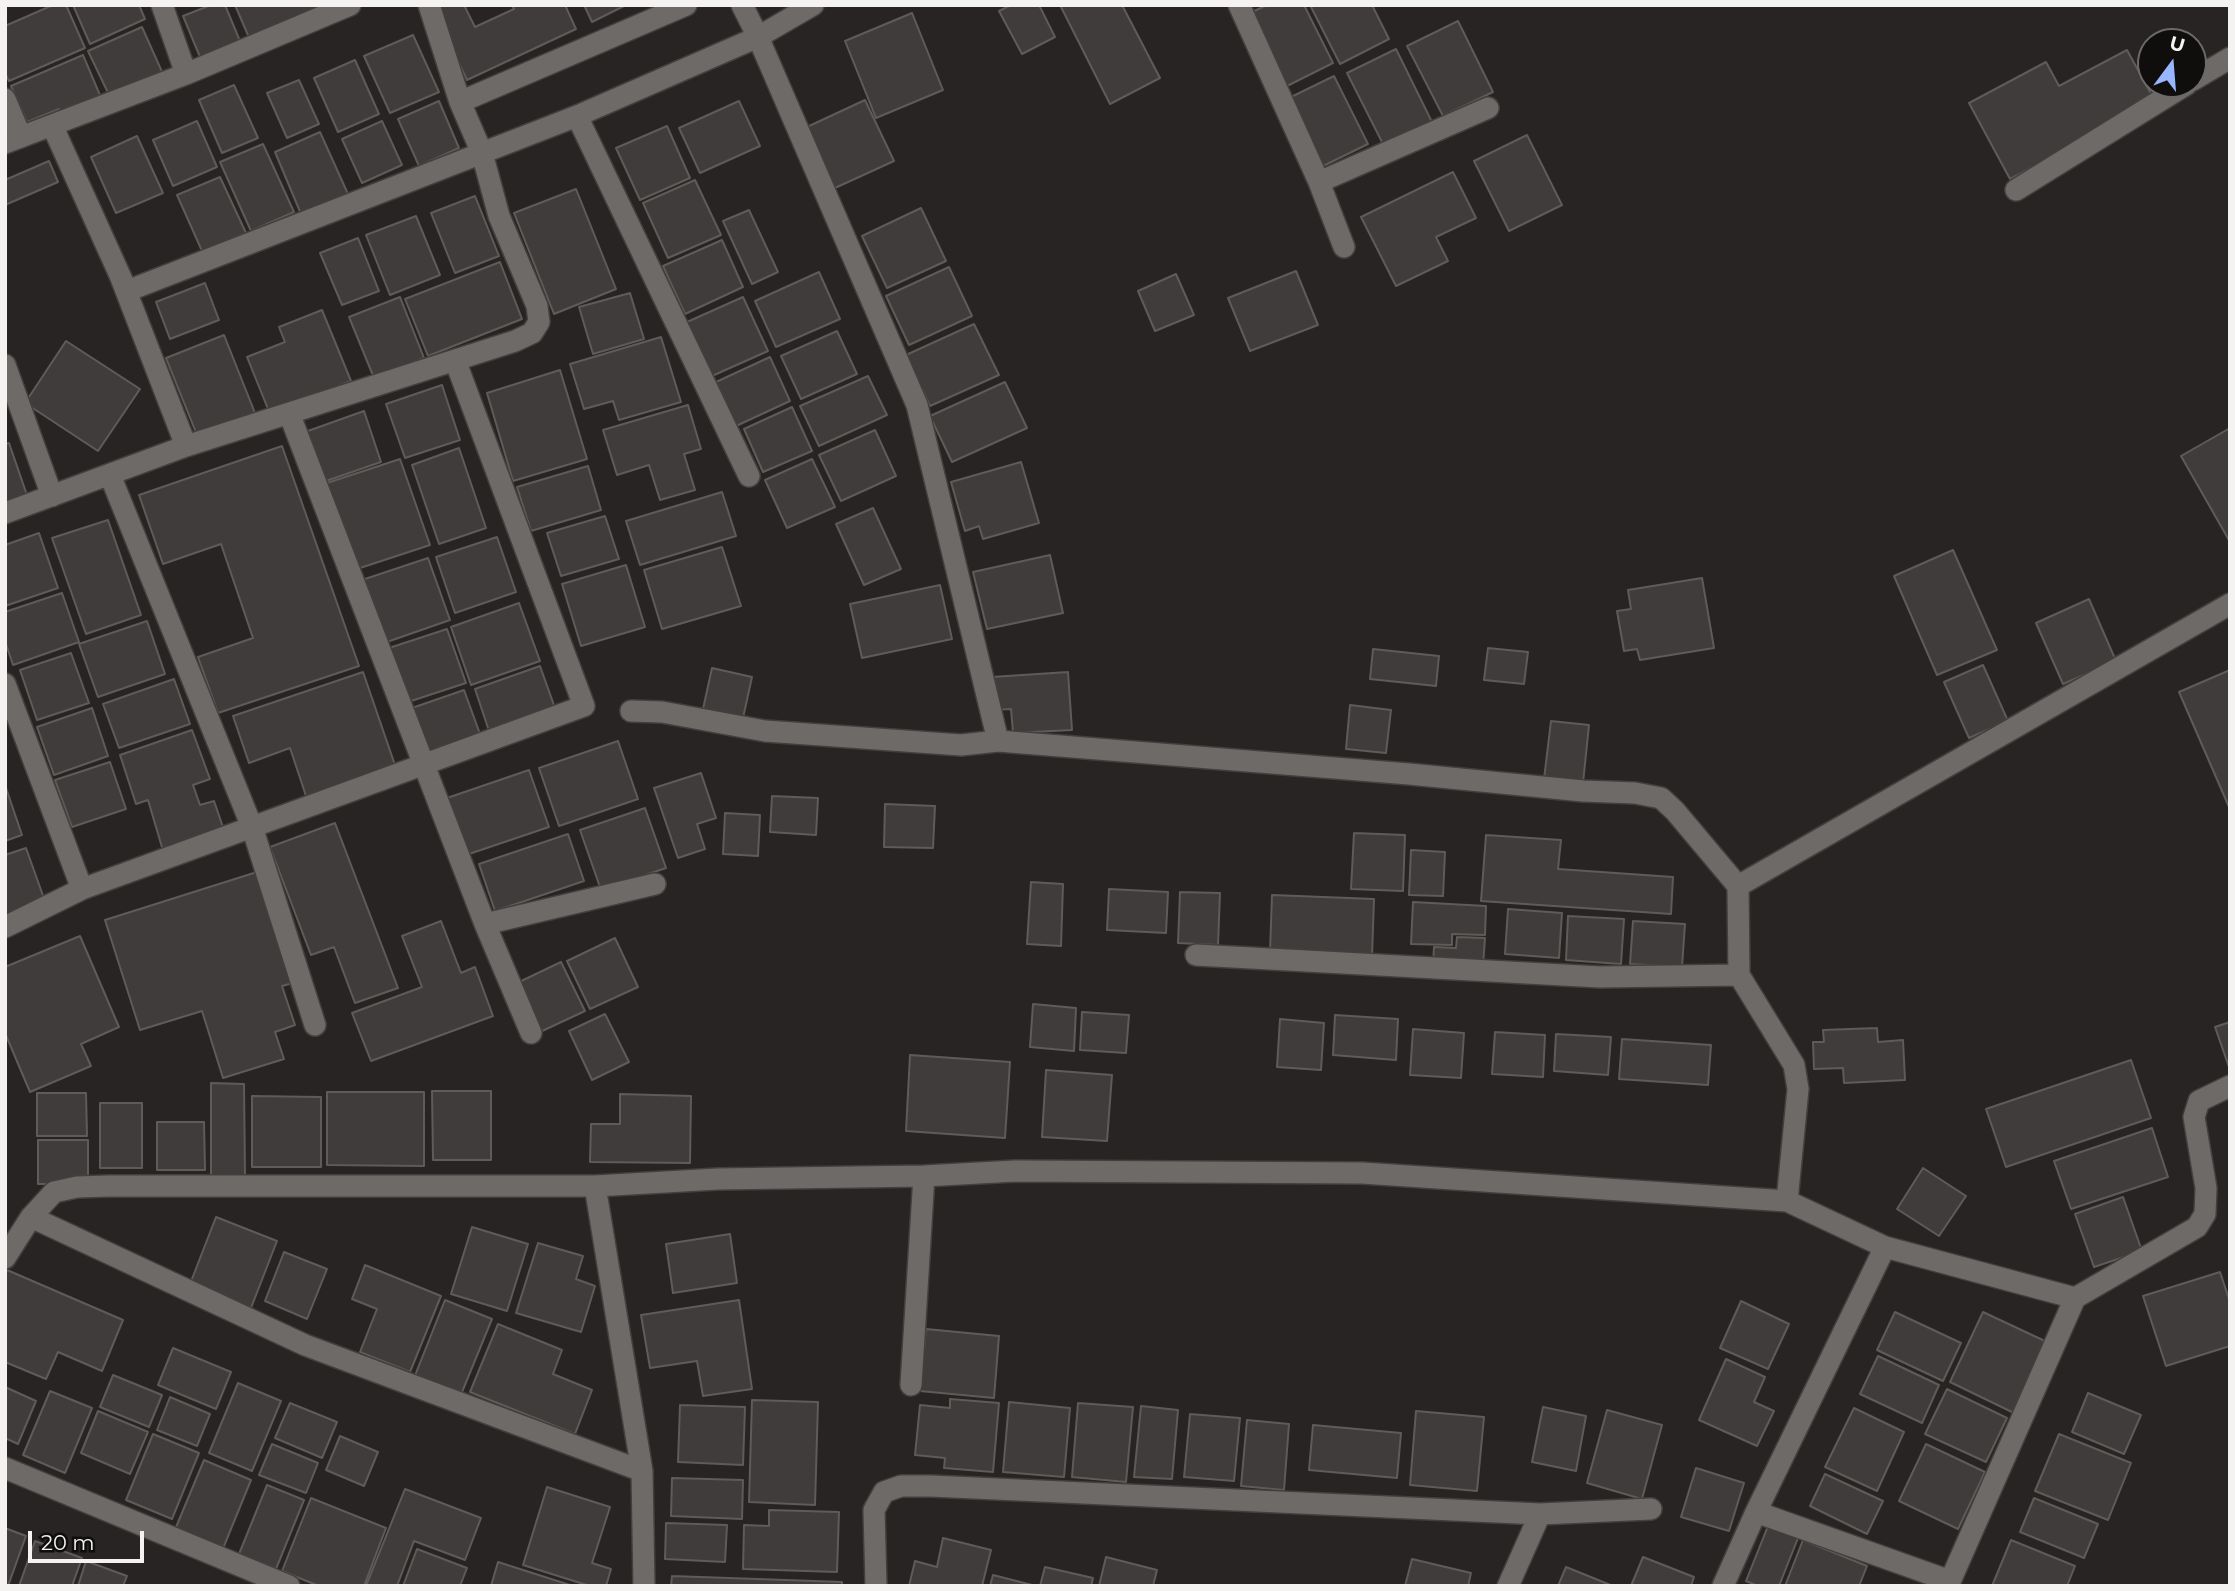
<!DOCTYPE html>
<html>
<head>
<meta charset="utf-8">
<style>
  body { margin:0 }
  #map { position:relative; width:2235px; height:1591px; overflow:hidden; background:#272423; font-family:Montserrat,sans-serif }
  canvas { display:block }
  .frame { position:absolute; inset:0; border:7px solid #f5f3f1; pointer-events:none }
  .north { position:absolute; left:2137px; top:28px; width:70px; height:70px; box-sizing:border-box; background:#0f0e0d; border:2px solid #6b6a68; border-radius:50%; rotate:16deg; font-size:19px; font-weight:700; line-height:28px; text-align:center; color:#f5f3f1 }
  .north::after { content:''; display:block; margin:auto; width:24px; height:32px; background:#97b6fd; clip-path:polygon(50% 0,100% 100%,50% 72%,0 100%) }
  .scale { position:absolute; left:28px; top:1531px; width:116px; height:32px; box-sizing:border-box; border:4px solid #f5f3f1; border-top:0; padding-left:9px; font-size:21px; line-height:24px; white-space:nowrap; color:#f5f3f1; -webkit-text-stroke:5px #0f0e0d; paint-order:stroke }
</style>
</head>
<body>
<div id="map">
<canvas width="2235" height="1591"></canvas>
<div class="frame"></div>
<div class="north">U</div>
<div class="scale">20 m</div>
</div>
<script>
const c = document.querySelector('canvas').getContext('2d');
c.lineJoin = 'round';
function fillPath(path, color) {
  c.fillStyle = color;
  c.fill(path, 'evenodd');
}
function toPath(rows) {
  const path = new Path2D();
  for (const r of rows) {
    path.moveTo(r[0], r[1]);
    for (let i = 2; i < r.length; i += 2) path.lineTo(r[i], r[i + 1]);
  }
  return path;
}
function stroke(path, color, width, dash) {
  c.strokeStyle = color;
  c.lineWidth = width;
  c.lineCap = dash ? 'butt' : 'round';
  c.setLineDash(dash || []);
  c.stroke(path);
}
const building = toPath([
  [53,5,66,5,85,48,9,81,5,73,5,26,53,5],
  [73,5,139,5,145,19,90,44,73,5],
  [211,5,225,5,240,41,200,57,183,16,211,5],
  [235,5,335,5,250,40,235,5],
  [431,5,464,5,475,27,514,9,512,5,565,5,576,29,467,80,431,5],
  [584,5,626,5,592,22,584,5],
  [1011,5,1039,5,1055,37,1022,54,999,11,1011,5],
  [1060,5,1122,5,1160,78,1110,104,1060,5],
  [1267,5,1304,5,1333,63,1287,86,1250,13,1267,5],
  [1310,5,1372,5,1389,39,1340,64,1310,5],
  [912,13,943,90,876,118,845,41,912,13],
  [1458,21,1493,92,1443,116,1407,46,1458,21],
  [142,27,163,74,110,97,88,51,142,27],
  [413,35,439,92,390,113,364,56,413,35],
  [1396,49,1432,122,1384,146,1347,73,1396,49],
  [2127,50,2156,103,2010,179,1969,103,2046,62,2059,86,2127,50],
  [83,55,102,100,63,118,59,109,27,122,11,86,83,55],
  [355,60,379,114,338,132,314,78,355,60],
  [1334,76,1368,144,1323,166,1289,98,1334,76],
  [299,80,319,124,287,138,267,93,299,80],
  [234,85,258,138,222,153,199,100,234,85],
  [865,100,894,161,835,188,807,127,865,100],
  [439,101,459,148,419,166,398,119,439,101],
  [739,101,760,146,700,173,679,128,739,101],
  [197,121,217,167,173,186,153,140,197,121],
  [382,121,402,165,362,183,342,139,382,121],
  [667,126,690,178,640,200,616,148,667,126],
  [320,132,348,194,301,214,275,152,320,132],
  [1527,135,1562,205,1509,231,1474,161,1527,135],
  [137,136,163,193,116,213,91,157,137,136],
  [263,144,294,212,251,231,220,162,263,144],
  [49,161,58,182,5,205,5,180,49,161],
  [1453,172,1476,218,1436,237,1448,261,1396,286,1361,217,1453,172],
  [220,177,246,233,202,251,177,195,220,177],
  [695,180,721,235,668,258,643,203,695,180],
  [576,189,616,289,554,314,514,213,576,189],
  [475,196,499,256,455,273,431,213,475,196],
  [921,208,946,261,887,288,862,236,921,208],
  [749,210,778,272,752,284,723,221,749,210],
  [416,216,440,275,390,295,366,235,416,216],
  [358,238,379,291,342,305,320,253,358,238],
  [722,240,743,287,685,314,663,266,722,240],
  [500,262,522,319,428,356,405,299,500,262],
  [949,267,972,316,909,345,886,296,949,267],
  [1296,271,1318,325,1250,351,1228,298,1296,271],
  [819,272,840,319,776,347,755,301,819,272],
  [1176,274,1194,315,1155,331,1138,291,1176,274],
  [205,283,219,320,170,339,156,302,205,283],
  [630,293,644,339,593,354,579,307,630,293],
  [400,297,424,358,374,378,349,317,400,297],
  [743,297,768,351,712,376,687,322,743,297],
  [322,310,351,381,270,414,247,357,285,342,279,327,322,310],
  [974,324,999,375,930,406,906,355,974,324],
  [837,331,857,374,801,399,781,356,837,331],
  [224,335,255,413,197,435,166,358,224,335],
  [661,337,681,402,619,420,613,401,584,409,570,364,661,337],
  [66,341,140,389,98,451,25,403,66,341],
  [770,357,790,401,736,426,716,382,770,357],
  [560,370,587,459,513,481,487,393,560,370],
  [868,376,887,415,819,446,800,406,868,376],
  [1005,382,1027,428,952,462,930,416,1005,382],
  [442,385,460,440,405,458,386,404,442,385],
  [688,405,701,449,684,454,695,490,660,500,649,465,617,475,603,430,688,405],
  [792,407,812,451,763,472,744,429,792,407],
  [364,411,381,462,323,482,305,432,364,411],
  [2230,428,2230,542,2181,456,2230,428],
  [875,430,896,476,841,501,819,455,875,430],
  [9,443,29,501,5,509,5,444,9,443],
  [282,446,359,666,218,713,198,657,253,638,221,544,163,564,139,495,282,446],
  [459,448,486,528,439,544,412,465,459,448],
  [400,459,430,545,354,570,324,484,400,459],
  [812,459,835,507,787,528,765,480,812,459],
  [1021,462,1039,523,983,539,979,526,965,531,951,482,1021,462],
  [588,466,601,510,531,531,517,487,588,466],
  [722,492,736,536,640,565,626,521,722,492],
  [873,508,901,569,864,585,836,524,873,508],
  [605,516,619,559,561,576,547,533,605,516],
  [108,520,141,615,86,634,52,538,108,520],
  [39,533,58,588,5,606,5,545,39,533],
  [497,537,516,592,455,613,436,557,497,537],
  [722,547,741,606,662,629,644,570,722,547],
  [1953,550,1997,650,1937,675,1894,576,1953,550],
  [1050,555,1063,613,987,629,973,572,1050,555],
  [428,558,450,620,384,643,362,580,428,558],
  [626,565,645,627,581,646,562,584,626,565],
  [1702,578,1714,648,1640,660,1637,649,1624,651,1617,611,1631,609,1628,590,1702,578],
  [940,585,952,639,862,658,850,604,940,585],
  [62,593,79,642,13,665,5,641,5,612,62,593],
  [2089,599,2116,661,2063,684,2036,623,2089,599],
  [519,603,540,661,471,685,451,627,519,603],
  [147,621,165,674,98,697,79,644,147,621],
  [447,629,466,683,408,702,389,648,447,629],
  [1488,648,1528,652,1524,684,1484,680,1488,648],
  [1373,649,1439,656,1436,686,1370,679,1373,649],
  [71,653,89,703,37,720,20,670,71,653],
  [1983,665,2008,721,1969,738,1944,682,1983,665],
  [540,666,555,708,489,731,475,689,540,666],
  [712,668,752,677,743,718,703,709,712,668],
  [2230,670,2230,806,2229,807,2179,692,2230,670],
  [363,672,396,768,307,799,290,748,249,763,233,716,363,672],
  [1068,672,1072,730,1013,733,1011,709,994,710,992,677,1068,672],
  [174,679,190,724,119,748,103,704,174,679],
  [464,690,480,734,427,752,412,708,464,690],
  [1350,705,1391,710,1386,753,1346,749,1350,705],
  [92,708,108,756,54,775,37,727,92,708],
  [1551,721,1589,725,1583,783,1544,779,1551,721],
  [192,730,210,779,193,785,200,805,214,801,225,833,164,854,148,800,136,804,120,755,192,730],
  [618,741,638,799,559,826,539,768,618,741],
  [110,762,126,809,72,827,55,780,110,762],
  [529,770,549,827,466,855,447,798,529,770],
  [701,773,716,818,697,824,705,849,678,858,654,788,701,773],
  [5,785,22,835,5,841,5,785],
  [772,796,818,798,816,835,770,832,772,796],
  [885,804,935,806,933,848,884,847,885,804],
  [645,808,666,868,601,890,580,830,645,808],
  [725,813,760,815,758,856,723,854,725,813],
  [335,823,398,988,355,1003,334,947,311,955,270,847,335,823],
  [1354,833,1405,835,1403,891,1351,889,1354,833],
  [568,834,584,881,495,911,479,864,568,834],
  [1486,835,1561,840,1558,869,1673,877,1671,914,1481,901,1486,835],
  [26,848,46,904,5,918,5,855,26,848],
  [1411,850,1445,852,1443,896,1409,895,1411,850],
  [257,872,293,983,282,986,295,1025,275,1032,284,1059,223,1078,202,1011,140,1030,105,920,257,872],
  [1031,882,1063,884,1061,946,1027,944,1031,882],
  [1109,889,1168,892,1166,933,1107,930,1109,889],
  [1180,892,1220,893,1218,945,1178,943,1180,892],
  [1272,895,1374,899,1372,957,1270,952,1272,895],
  [1413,902,1486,906,1485,935,1452,934,1452,945,1411,944,1413,902],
  [1508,909,1562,913,1559,958,1505,954,1508,909],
  [1568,916,1624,919,1621,964,1566,960,1568,916],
  [441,921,461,973,475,967,493,1016,371,1061,352,1013,422,987,402,936,441,921],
  [1633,921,1685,924,1682,967,1630,964,1633,921],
  [80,936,119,1027,81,1044,91,1066,30,1092,5,1033,5,967,80,936],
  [1457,937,1485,938,1483,966,1433,965,1434,947,1456,948,1457,937],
  [615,938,638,987,590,1009,567,961,615,938],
  [561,962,585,1011,540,1032,517,983,561,962],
  [1033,1004,1076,1008,1074,1051,1030,1047,1033,1004],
  [1082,1012,1129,1015,1126,1053,1080,1050,1082,1012],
  [605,1014,629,1062,592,1080,569,1031,605,1014],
  [1335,1015,1398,1019,1396,1060,1333,1055,1335,1015],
  [1280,1019,1324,1023,1321,1070,1277,1067,1280,1019],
  [2230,1022,2230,1070,2215,1027,2230,1022],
  [1877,1028,1878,1042,1903,1040,1905,1080,1844,1083,1843,1068,1814,1069,1813,1042,1824,1042,1823,1030,1877,1028],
  [1413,1029,1464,1033,1461,1078,1410,1075,1413,1029],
  [1495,1032,1545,1035,1543,1077,1492,1074,1495,1032],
  [1556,1034,1611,1037,1608,1075,1554,1071,1556,1034],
  [1622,1039,1711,1045,1708,1085,1619,1079,1622,1039],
  [910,1055,1010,1062,1005,1138,906,1131,910,1055],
  [2131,1060,2151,1118,2006,1167,1986,1109,2131,1060],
  [1046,1070,1112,1075,1107,1141,1042,1137,1046,1070],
  [211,1083,244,1084,245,1176,211,1177,211,1083],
  [432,1091,491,1091,491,1160,433,1160,432,1091],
  [327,1092,424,1092,424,1166,327,1165,327,1092],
  [37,1093,86,1093,87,1136,37,1136,37,1093],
  [620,1094,691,1096,690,1163,590,1162,591,1124,620,1124,620,1094],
  [252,1096,321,1097,321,1167,252,1167,252,1096],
  [100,1103,142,1103,142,1168,100,1168,100,1103],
  [157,1122,204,1122,205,1170,157,1170,157,1122],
  [2152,1128,2168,1177,2071,1209,2054,1161,2152,1128],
  [38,1140,88,1140,88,1184,38,1184,38,1140],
  [1923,1168,1966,1196,1939,1236,1897,1209,1923,1168],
  [2123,1197,2142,1251,2094,1267,2075,1214,2123,1197],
  [216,1217,277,1241,251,1308,190,1284,216,1217],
  [472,1227,528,1244,507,1311,451,1294,472,1227],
  [730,1234,737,1283,673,1293,666,1244,730,1234],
  [538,1243,583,1256,576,1279,595,1286,581,1332,516,1313,538,1243],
  [284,1252,327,1269,307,1319,265,1301,284,1252],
  [365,1265,441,1296,410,1372,360,1352,377,1309,352,1299,365,1265],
  [7,1270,123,1320,102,1371,58,1352,46,1379,5,1362,5,1275,7,1270],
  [2220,1272,2230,1302,2230,1346,2166,1366,2143,1296,2220,1272],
  [445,1300,492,1319,460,1397,414,1378,445,1300],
  [739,1300,752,1389,703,1396,697,1361,650,1368,641,1315,739,1300],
  [1741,1301,1789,1324,1768,1369,1720,1348,1741,1301],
  [1895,1312,1961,1343,1943,1381,1877,1350,1895,1312],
  [1983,1312,2047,1342,2014,1413,1950,1382,1983,1312],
  [498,1324,562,1350,553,1374,592,1390,575,1434,470,1392,498,1324],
  [926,1329,999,1336,994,1398,920,1391,926,1329],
  [173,1348,231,1372,216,1409,158,1385,173,1348],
  [1878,1356,1939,1385,1922,1423,1860,1394,1878,1356],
  [1726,1359,1765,1377,1754,1402,1774,1411,1757,1446,1699,1420,1726,1359],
  [113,1375,162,1395,149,1427,100,1407,113,1375],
  [238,1383,281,1401,252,1471,209,1453,238,1383],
  [5,1387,36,1401,18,1444,5,1438,5,1387],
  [1947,1389,2007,1418,1986,1462,1925,1434,1947,1389],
  [50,1391,92,1408,65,1473,23,1455,50,1391],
  [2088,1393,2141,1415,2124,1454,2072,1432,2088,1393],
  [170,1397,210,1414,197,1446,157,1430,170,1397],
  [950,1399,999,1403,993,1472,944,1468,945,1458,915,1455,920,1405,950,1408,950,1399],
  [752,1400,818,1402,815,1505,749,1502,752,1400],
  [1009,1402,1070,1408,1064,1477,1003,1472,1009,1402],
  [290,1403,337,1422,322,1458,275,1438,290,1403],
  [1078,1403,1133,1407,1126,1482,1072,1477,1078,1403],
  [680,1405,745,1407,743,1465,678,1462,680,1405],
  [1141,1406,1178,1410,1172,1479,1134,1477,1141,1406],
  [1543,1407,1586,1416,1576,1471,1532,1462,1543,1407],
  [1854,1408,1904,1432,1877,1491,1825,1467,1854,1408],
  [1607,1410,1662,1425,1642,1499,1587,1483,1607,1410],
  [98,1411,148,1432,130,1474,81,1453,98,1411],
  [1416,1411,1484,1417,1477,1491,1410,1485,1416,1411],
  [1190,1414,1240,1418,1234,1481,1184,1477,1190,1414],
  [1247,1420,1289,1424,1284,1490,1241,1486,1247,1420],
  [1313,1425,1401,1433,1397,1478,1309,1470,1313,1425],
  [153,1434,199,1453,172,1519,126,1500,153,1434],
  [2059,1434,2131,1463,2108,1520,2035,1491,2059,1434],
  [340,1436,378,1452,364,1486,326,1470,340,1436],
  [272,1444,318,1463,306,1493,259,1475,272,1444],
  [1926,1444,1985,1472,1958,1529,1899,1501,1926,1444],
  [204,1460,251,1480,222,1551,174,1532,204,1460],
  [1696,1468,1744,1483,1729,1531,1681,1517,1696,1468],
  [1825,1474,1883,1501,1867,1534,1810,1506,1825,1474],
  [672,1478,743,1480,742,1519,671,1516,672,1478],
  [267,1485,304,1500,276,1569,239,1554,267,1485],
  [547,1487,610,1507,592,1563,611,1569,606,1586,590,1586,523,1565,547,1487],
  [405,1489,481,1518,465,1560,414,1541,397,1586,366,1586,405,1489],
  [311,1498,386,1528,364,1586,319,1586,282,1571,311,1498],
  [2034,1498,2098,1524,2084,1558,2020,1532,2034,1498],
  [769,1510,839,1512,837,1572,743,1569,744,1525,769,1526,769,1510],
  [666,1523,727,1525,725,1562,665,1559,666,1523],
  [1768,1526,1798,1538,1779,1586,1758,1586,1746,1581,1768,1526],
  [5,1528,26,1536,8,1586,5,1586,5,1528],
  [943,1538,991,1550,982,1586,909,1586,915,1561,937,1567,943,1538],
  [1803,1540,1867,1566,1859,1586,1785,1586,1803,1540],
  [2011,1540,2075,1566,2067,1586,1992,1586,2011,1540],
  [35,1541,82,1558,72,1586,19,1586,35,1541],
  [417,1549,467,1568,460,1586,403,1586,417,1549],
  [1106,1557,1157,1570,1153,1586,1099,1586,1106,1557],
  [1643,1557,1694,1577,1691,1586,1631,1586,1643,1557],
  [1412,1559,1471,1573,1468,1586,1405,1586,1412,1559],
  [86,1561,127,1576,123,1586,78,1586,86,1561],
  [498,1562,573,1586,491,1586,498,1562],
  [1045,1567,1093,1578,1091,1586,1040,1586,1045,1567],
  [1566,1567,1613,1586,1558,1586,1566,1567],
  [993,1575,1036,1586,990,1586,993,1575],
  [672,1576,842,1582,842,1586,671,1586,672,1576]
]);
fillPath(building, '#403c3b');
stroke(building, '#5f5b59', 2);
const minor = toPath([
  [162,5,186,74],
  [742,5,758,37,917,405,998,741],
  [1239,5,1319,182,1344,247],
  [2193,80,2230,58],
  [5,99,21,137],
  [460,102,686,5],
  [577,116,749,476],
  [52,125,127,291,577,116,758,37,813,5],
  [5,143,186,74,350,5],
  [1319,182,1488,108],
  [2016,190,2187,84],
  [121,278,186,446],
  [5,365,52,496],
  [289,413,485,924,655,884],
  [110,475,252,827,315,1025],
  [5,513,186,446,515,341,532,333,539,322,537,306,499,216,482,153,460,102,429,5],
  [5,684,82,889],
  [631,711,662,712,765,731,961,745,998,741,1409,774,1583,791,1635,793,1661,798,1675,811,1738,886],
  [485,924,531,1033],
  [5,927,82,889,584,706,455,360],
  [1196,955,1600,977,1739,975],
  [595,1186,642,1471,644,1586],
  [31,1217,305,1345,642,1471],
  [5,1258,31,1217,54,1192,77,1187,109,1186,595,1186,718,1179,924,1176,1015,1171,1362,1173,1787,1201],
  [2075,1298,1885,1247,1787,1201,1798,1089,1794,1065,1739,975,1738,886,2230,604],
  [911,1385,924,1176],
  [5,1468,289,1586],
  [1756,1512,1950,1581],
  [876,1586,874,1510,884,1492,901,1486,931,1486,1540,1514,1651,1509],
  [1508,1586,1540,1514],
  [1723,1586,1756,1512,1885,1247],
  [1948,1586,2075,1298,2197,1227,2205,1214,2206,1188,2194,1117,2199,1101,2230,1086]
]);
stroke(minor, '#42403e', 24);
stroke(minor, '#6e6a68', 21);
</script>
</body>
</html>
